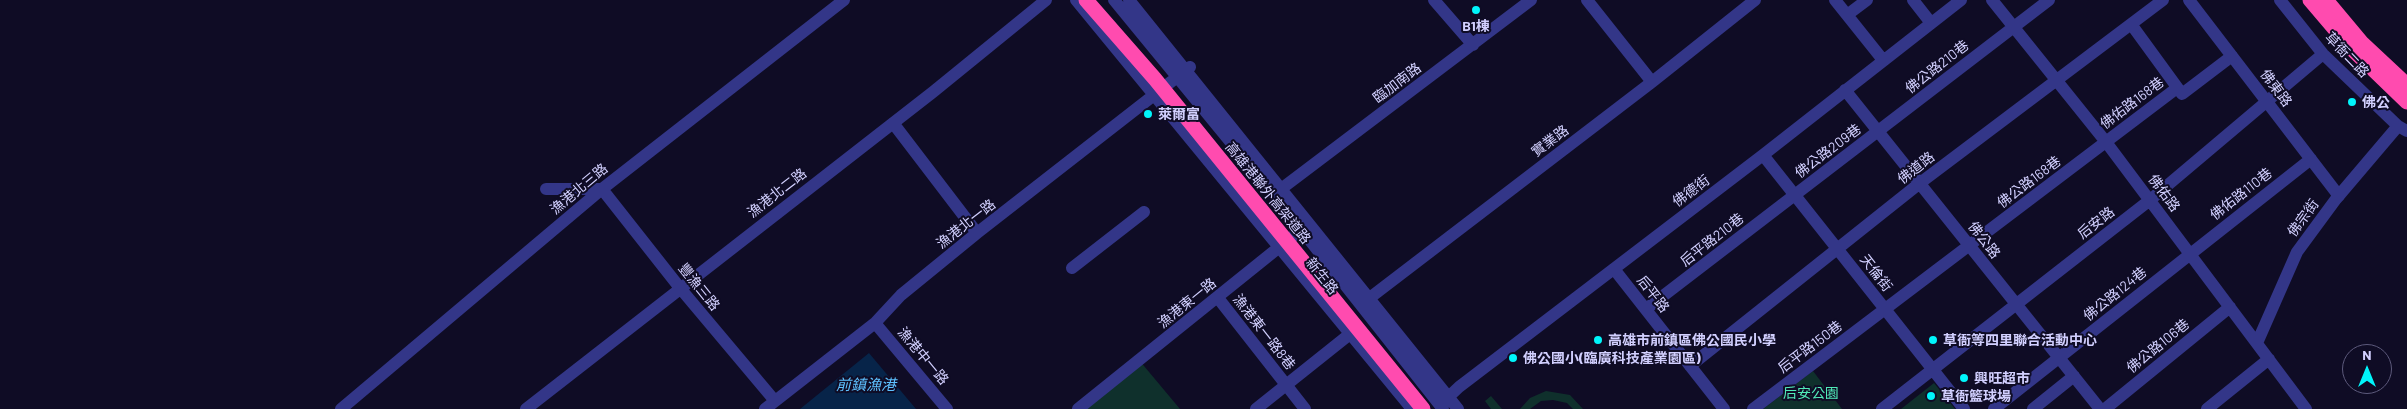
<!DOCTYPE html>
<html>
<head>
<meta charset="utf-8">
<style>
  body { margin:0 }
  #map { position:relative; width:2407px; height:409px; overflow:hidden; background:#0f0c25; font-family:Barlow,sans-serif }
  canvas { display:block }
  .north { position:absolute; left:2342px; top:344px; width:50px; height:50px; box-sizing:border-box; background:#0f0c25; border:1px solid #5d5a7c; border-radius:50%; rotate:0deg; font-size:14px; font-weight:700; line-height:20px; text-align:center; color:#d2d0ff }
  .north::after { content:''; display:block; margin:auto; width:18px; height:22px; background:#00f5fb; clip-path:polygon(50% 0,100% 100%,50% 72%,0 100%) }
</style>
</head>
<body>
<div id="map">
<canvas width="2407" height="409"></canvas>
<div class="north">N</div>
</div>
<script>
const c = document.querySelector('canvas').getContext('2d');
c.lineJoin = 'round';
function fillPath(path, color) {
  c.fillStyle = color;
  c.fill(path, 'evenodd');
}
function toPath(rows) {
  const path = new Path2D();
  for (const r of rows) {
    path.moveTo(r[0], r[1]);
    for (let i = 2; i < r.length; i += 2) path.lineTo(r[i], r[i + 1]);
  }
  return path;
}
function stroke(path, color, width, dash) {
  c.strokeStyle = color;
  c.lineWidth = width;
  c.lineCap = dash ? 'butt' : 'round';
  c.setLineDash(dash || []);
  c.stroke(path);
}
function write(font, color, halo, rows, align = 'center') {
  c.font = font + ' Barlow,"Noto Sans TC",sans-serif';
  c.lineWidth = 4;
  c.setLineDash([]);
  c.textBaseline = 'middle';
  c.strokeStyle = halo;
  c.fillStyle = color;
  for (const [text, x, y, turn = 0] of rows) {
    c.save();
    c.translate(x, y);
    c.rotate((+turn || 0) * Math.PI / 180);
    c.textAlign = isNaN(turn) ? turn : align;
    if (halo) c.strokeText(text, 0, 0);
    c.fillText(text, 0, 0);
    c.restore();
  }
}
fillPath(toPath([
  [1139,360,1180,409,1078,409],
  [1813,371,1842,409,1763,409],
  [1934,383,1955,409,1901,409],
  [1546,391,1570,395,1583,409,1573,409,1567,403,1553,400,1541,401,1530,409,1520,409,1530,398],
  [1491,396,1502,409,1491,409,1485,401]
]), '#0f302c');
fillPath(toPath([
  [869,353,916,409,800,409]
]), '#072449');
stroke(toPath([
  [1076,0,1412,409],
  [1114,0,1274,195,1443,409],
  [1129,0,1458,409],
  [1434,0,1473,45],
  [1587,0,1652,82],
  [1835,0,1883,60],
  [1913,0,1931,23],
  [1992,0,2106,142,2306,409],
  [2189,0,2339,196],
  [2280,0,2323,54,2398,126,2407,131],
  [1847,15,1867,0],
  [2131,24,2182,94,2232,56],
  [1845,90,2100,409],
  [893,123,977,233],
  [1763,155,1964,409],
  [546,189,602,189,680,288,775,401],
  [1281,189,1531,0],
  [1072,268,1144,212],
  [1614,269,1724,409],
  [1218,298,1305,409],
  [1363,303,1652,82,1755,0],
  [1646,309,2049,0],
  [875,323,947,409],
  [2257,343,2297,252,2336,199,2398,126],
  [1690,366,1920,183,2163,0],
  [1440,405,1459,387,1763,155,1961,0],
  [341,409,602,189,844,0],
  [526,409,933,92,1046,0],
  [765,409,875,323,901,295,977,233,1190,67],
  [1078,409,1308,224],
  [1256,409,1350,334],
  [1753,409,2177,88],
  [1882,409,2150,200,2323,54],
  [1994,409,2311,159],
  [2033,409,2074,376],
  [2105,409,2230,307],
  [2207,409,2269,359]
]), '#333688', 12);
stroke(toPath([
  [2310,0,2350,47,2407,102],
  [2326,0,2362,43,2407,85]
]), '#ff4baf', 15);
stroke(toPath([
  [1086,0,1155,79,1423,409]
]), '#ff4baf', 15);
for (const [x, y, r, color] of [
  [1476,10,5,"#00f5fb"],
  [2352,102,5,"#00f5fb"],
  [1148,114,5,"#00f5fb"],
  [1598,340,5,"#00f5fb"],
  [1933,340,5,"#00f5fb"],
  [1513,358,5,"#00f5fb"],
  [1964,378,5,"#00f5fb"],
  [1931,396,5,"#00f5fb"]
]) {
  const dot = new Path2D();
  dot.arc(x, y, r, 0, 2 * Math.PI);
  c.fillStyle = color;
  c.fill(dot);
  stroke(dot, '#0f0c25', 2);
}
write('bold 14px', '#d2d0ff', '#0f0c25', [
  ["B1棟",1476,26,"center"],
  ["佛公",2362,102],
  ["萊爾富",1158,114],
  ["高雄市前鎮區佛公國民小學",1608,340],
  ["草衙等四里聯合活動中心",1943,340],
  ["佛公國小(臨廣科技產業園區)",1523,358],
  ["興旺超市",1974,378],
  ["草衙籃球場",1941,396]
], 'left');
write('14px', '#d2d0ff', '#0f0c25', [
  ["草衙二路",2347,55,46],
  ["佛公路210巷",1937,67,-38],
  ["臨加南路",1397,83,-37],
  ["佛東路",2276,88,53],
  ["佛佑路168巷",2132,103,-37],
  ["實業路",1550,141,-37],
  ["佛公路209巷",1828,151,-37],
  ["佛道路",1916,168,-38],
  ["佛公路168巷",2029,182,-37],
  ["漁港北三路",579,189,-40],
  ["佛德街",1691,191,-37],
  ["漁港北二路",777,193,-38],
  ["高雄港聯外高架道路",1268,193,51],
  ["佛佑路",2164,193,53],
  ["佛佑路110巷",2241,194,-38],
  ["佛宗街",2303,218,-54],
  ["后安路",2096,223,-38],
  ["漁港北一路",966,224,-38],
  ["后平路210巷",1712,240,-38],
  ["佛公路",1984,240,52],
  ["天倫街",1876,273,52],
  ["新生路",1322,276,51],
  ["豐漁三路",699,287,51],
  ["后平路",1653,294,52],
  ["佛公路124巷",2115,294,-39],
  ["漁港東一路",1187,303,-39],
  ["漁港東一路8巷",1264,332,52],
  ["佛公路106巷",2158,346,-39],
  ["后平路150巷",1810,347,-37],
  ["漁港中一路",923,356,50]
]);
write('14px', '#51eab8', '#0f0c25', [
  ["后安公園",1811,393]
]);
write('italic 15px', '#5ec1ff', '#0f0c25', [
  ["前鎮漁港",866,385]
]);
</script>
</body>
</html>
